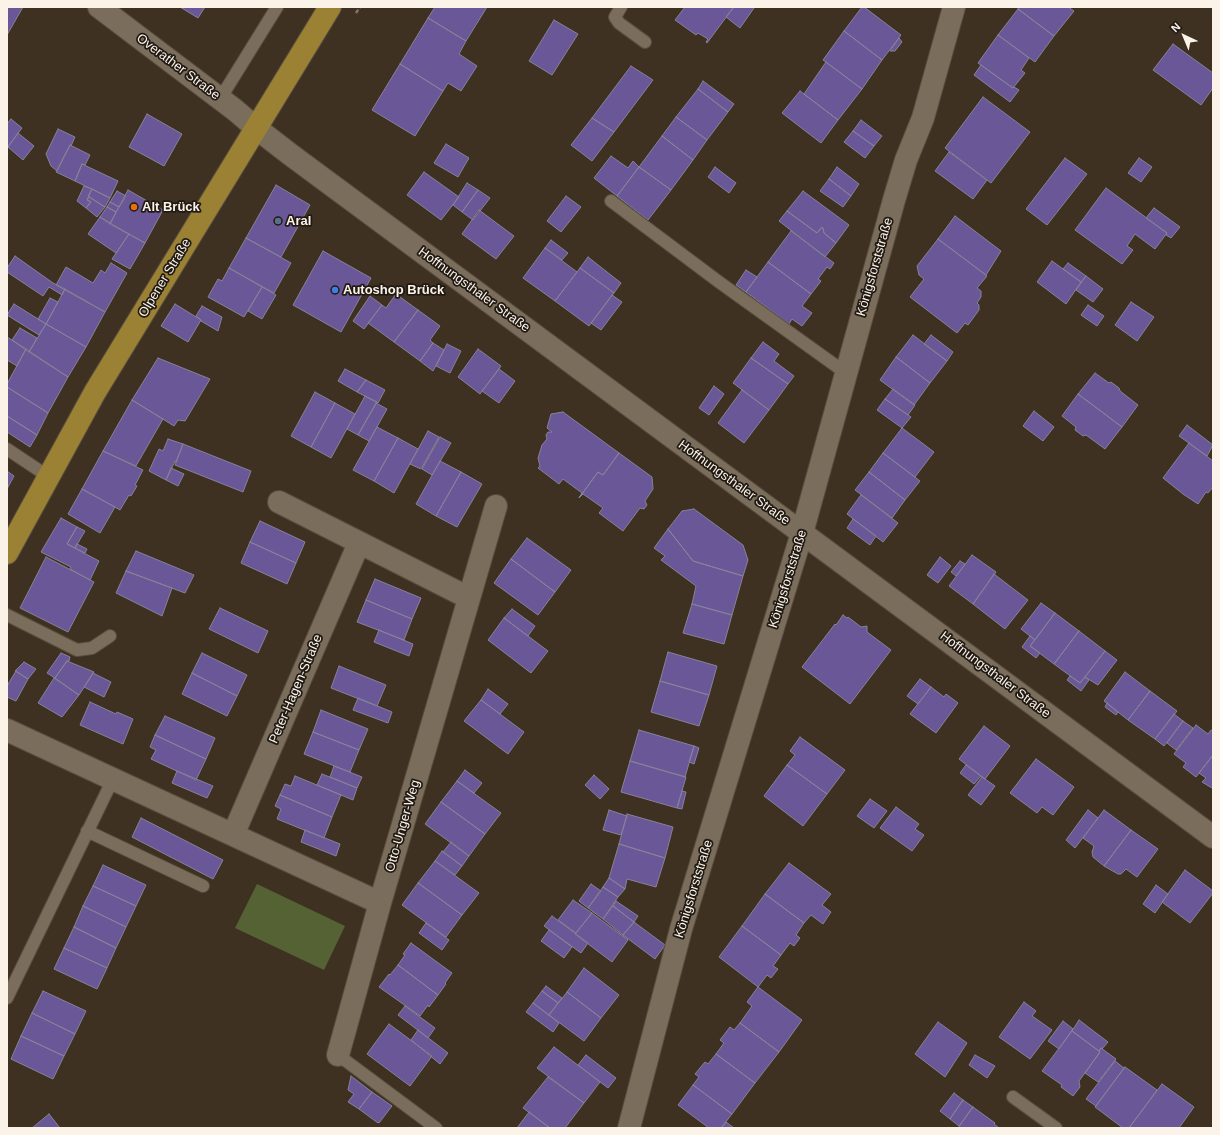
<!DOCTYPE html>
<html>
<head>
<meta charset="utf-8">
<style>
  body { margin:0 }
  #map { position:relative; width:1220px; height:1135px; overflow:hidden; background:#3e3121; font-family:Arial,sans-serif }
  canvas { display:block }
  .frame { position:absolute; inset:0; border:8px solid #fbf2e8; pointer-events:none }
  .north { position:absolute; left:1164px; top:16px; width:40px; height:40px; -webkit-text-stroke:3px #201a13; paint-order:stroke; rotate:316deg; font-size:11px; font-weight:700; line-height:16px; text-align:center; color:#fbf2e8 }
  .north::after { content:''; display:block; margin:auto; width:14px; height:18px; background:#fbf2e8; clip-path:polygon(50% 0,100% 100%,50% 72%,0 100%) }
</style>
</head>
<body>
<div id="map">
<canvas width="1220" height="1135"></canvas>
<div class="frame"></div>
<div class="north">N</div>
</div>
<script>
const c = document.querySelector('canvas').getContext('2d');
c.lineJoin = 'round';
function fillPath(path, color) {
  c.fillStyle = color;
  c.fill(path, 'evenodd');
}
function toPath(rows) {
  const path = new Path2D();
  for (const r of rows) {
    path.moveTo(r[0], r[1]);
    for (let i = 2; i < r.length; i += 2) path.lineTo(r[i], r[i + 1]);
  }
  return path;
}
function stroke(path, color, width, dash) {
  c.strokeStyle = color;
  c.lineWidth = width;
  c.lineCap = dash ? 'butt' : 'round';
  c.setLineDash(dash || []);
  c.stroke(path);
}
function write(font, color, halo, rows, align = 'center') {
  c.font = font + ' Arial,sans-serif';
  c.lineWidth = 3.5;
  c.setLineDash([]);
  c.textBaseline = 'middle';
  c.strokeStyle = halo;
  c.fillStyle = color;
  for (const [text, x, y, turn = 0] of rows) {
    c.save();
    c.translate(x, y);
    c.rotate((+turn || 0) * Math.PI / 180);
    c.textAlign = isNaN(turn) ? turn : align;
    if (halo) c.strokeText(text, 0, 0);
    c.fillText(text, 0, 0);
    c.restore();
  }
}
fillPath(toPath([
  [257,884,345,926,324,970,235,928]
]), '#546234');
const building = toPath([
  [7,7,23,7,7,35,7,7],
  [180,7,205,7,198,18,180,7],
  [435,7,487,7,466,41,428,18,435,7],
  [685,7,732,7,733,8,707,43,706,42,708,39,698,33,696,35,675,20,685,7],
  [734,7,752,7,754,8,740,28,726,17,734,7],
  [862,7,864,7,901,35,882,60,844,31,862,7],
  [1019,7,1068,7,1074,11,1054,36,1018,9,1019,7],
  [1018,9,1054,36,1035,62,998,35,1018,9],
  [428,18,466,41,459,54,477,66,461,91,448,83,443,91,400,64,428,18],
  [554,20,578,34,552,75,529,61,554,20],
  [844,31,882,60,862,89,823,60,844,31],
  [998,35,1029,58,1021,70,1025,73,1013,88,978,63,998,35],
  [899,38,902,42,895,51,890,51,899,38],
  [1173,44,1213,73,1213,88,1201,105,1153,70,1173,44],
  [826,62,862,89,838,120,804,94,826,62],
  [400,64,443,91,415,136,372,110,400,64],
  [981,65,1013,88,1014,87,1019,90,1010,102,974,75,981,65],
  [631,66,653,80,614,132,592,118,631,66],
  [703,81,734,104,728,112,698,89,703,81],
  [698,89,728,112,707,140,676,117,698,89],
  [800,91,838,120,821,143,782,113,800,91],
  [983,97,1030,132,991,183,945,148,983,97],
  [147,114,182,134,164,166,129,147,147,114],
  [676,117,707,140,693,160,662,136,676,117],
  [592,118,614,132,592,161,571,145,592,118],
  [11,119,22,128,7,148,7,124,11,119],
  [861,120,882,136,874,146,853,131,861,120],
  [58,129,75,137,71,146,70,145,57,171,51,166,46,154,58,129],
  [853,131,874,146,865,158,844,142,853,131],
  [18,133,34,146,23,160,8,147,18,133],
  [662,136,693,160,671,190,639,167,662,136],
  [446,144,469,158,458,177,434,163,446,144],
  [70,145,90,155,85,165,82,164,75,181,56,172,70,145],
  [949,152,987,180,973,199,935,171,949,152],
  [611,156,628,168,633,161,639,167,617,196,594,178,611,156],
  [1065,158,1087,174,1047,225,1026,209,1065,158],
  [1139,158,1152,167,1141,182,1128,173,1139,158],
  [82,164,118,181,110,198,75,181,82,164],
  [639,167,671,190,648,220,617,196,639,167],
  [715,167,736,183,729,193,708,177,715,167],
  [837,167,859,184,851,196,829,179,837,167],
  [424,172,459,197,441,220,407,195,424,172],
  [829,179,851,196,843,207,820,191,829,179],
  [467,183,478,190,462,212,453,205,467,183],
  [276,185,310,205,281,257,246,238,276,185],
  [84,186,92,189,87,200,91,202,86,208,77,201,84,186],
  [1106,188,1167,233,1155,249,1135,234,1127,246,1133,250,1122,264,1075,230,1106,188],
  [92,189,110,198,105,207,88,196,92,189],
  [128,190,163,210,145,243,110,224,128,190],
  [478,190,490,198,473,220,462,212,478,190],
  [117,191,126,196,119,207,110,202,117,191],
  [803,191,849,225,836,243,824,233,823,228,822,227,817,233,787,211,803,191],
  [566,196,581,207,561,232,547,221,566,196],
  [89,197,105,207,97,217,86,208,91,202,87,200,89,197],
  [110,202,119,207,116,212,107,207,110,202],
  [107,207,116,212,110,224,100,217,107,207],
  [1154,208,1180,227,1171,238,1166,235,1167,233,1146,218,1154,208],
  [479,210,514,236,496,259,462,234,479,210],
  [787,211,817,233,822,227,823,228,824,233,836,243,825,257,779,221,787,211],
  [955,216,1001,251,986,275,938,239,955,216],
  [100,217,129,234,116,253,88,234,100,217],
  [791,231,834,263,830,269,827,267,818,279,821,281,811,294,768,262,791,231],
  [129,234,145,243,130,269,112,259,129,234],
  [246,238,291,263,274,293,229,268,246,238],
  [938,239,987,276,977,288,981,291,981,297,977,303,979,305,979,310,968,325,965,323,957,333,910,297,924,279,919,275,917,266,938,239],
  [551,240,568,253,562,260,545,248,551,240],
  [545,248,577,272,555,301,523,278,545,248],
  [323,251,371,278,341,332,293,305,323,251],
  [15,256,53,283,65,289,62,295,49,287,43,296,7,272,7,268,15,256],
  [588,257,621,283,614,293,580,268,588,257],
  [1052,261,1081,282,1066,304,1037,282,1052,261],
  [768,262,811,294,802,306,812,313,802,326,792,319,789,324,746,292,768,262],
  [111,263,127,273,105,312,56,285,66,267,93,283,101,270,105,273,111,263],
  [1068,263,1086,276,1081,282,1063,269,1068,263],
  [229,268,262,287,244,317,208,297,218,279,222,281,229,268],
  [580,268,614,293,589,326,555,301,580,268],
  [746,270,757,277,746,292,736,285,746,270],
  [1086,276,1103,289,1093,302,1076,290,1086,276],
  [262,287,276,295,262,319,248,311,262,287],
  [65,289,105,312,86,347,46,324,65,289],
  [396,294,418,310,394,342,368,323,382,305,386,308,396,294],
  [612,295,622,302,601,330,591,323,612,295],
  [370,296,382,305,364,329,353,321,370,296],
  [50,298,58,302,46,324,38,319,50,298],
  [1131,302,1154,317,1137,341,1115,325,1131,302],
  [14,304,46,324,39,335,7,315,14,304],
  [175,304,201,320,188,342,161,326,175,304],
  [1088,305,1104,316,1097,326,1081,315,1088,305],
  [202,306,222,317,218,331,201,321,201,320,196,316,202,306],
  [418,310,440,326,430,340,433,343,420,361,394,342,418,310],
  [46,324,86,347,68,377,29,352,46,324],
  [20,328,37,338,29,352,12,340,20,328],
  [913,335,947,361,930,383,896,357,913,335],
  [931,335,953,352,947,361,924,344,931,335],
  [7,337,26,349,17,366,7,360,7,337],
  [763,342,779,354,774,361,794,376,788,384,751,358,763,342],
  [433,343,444,350,433,371,420,361,433,343],
  [447,344,461,351,450,373,436,366,447,344],
  [26,349,68,377,48,413,7,387,7,384,26,349],
  [478,349,501,366,480,394,458,377,478,349],
  [896,357,930,383,914,405,880,380,896,357],
  [158,358,210,379,185,421,178,420,174,426,132,400,158,358],
  [751,358,788,384,769,410,733,383,751,358],
  [345,369,366,380,357,392,338,381,345,369],
  [499,369,515,381,499,403,482,391,499,369],
  [1095,373,1109,383,1111,382,1119,388,1120,391,1138,405,1122,427,1078,394,1095,373],
  [366,380,385,390,378,403,357,392,366,380],
  [714,386,724,394,709,415,699,408,714,386],
  [7,387,48,413,37,435,7,416,7,387],
  [893,389,915,405,908,415,885,399,893,389],
  [742,390,769,410,744,443,718,423,742,390],
  [315,392,335,403,311,447,291,436,315,392],
  [1078,394,1122,427,1105,449,1086,435,1083,436,1075,430,1076,427,1062,416,1078,394],
  [365,396,377,402,358,435,347,429,365,396],
  [885,399,911,417,902,428,877,410,885,399],
  [132,400,163,419,136,466,103,451,132,400],
  [335,403,355,414,331,458,311,447,335,403],
  [376,403,387,409,369,441,358,435,376,403],
  [1034,411,1054,427,1043,441,1023,426,1034,411],
  [563,412,619,453,603,475,598,472,579,498,582,493,563,479,559,484,538,468,540,466,538,458,542,445,547,439,546,435,548,432,552,432,547,428,551,414,563,412],
  [7,416,37,435,30,447,7,432,7,416],
  [1187,425,1213,445,1207,456,1179,436,1187,425],
  [377,427,398,438,374,481,353,470,377,427],
  [902,428,934,452,915,477,883,453,902,428],
  [428,431,439,437,421,469,410,464,428,431],
  [440,437,451,443,432,475,422,469,440,437],
  [398,438,418,449,394,493,374,481,398,438],
  [168,439,183,444,176,462,175,461,166,480,149,471,159,449,163,451,168,439],
  [1189,443,1213,461,1213,487,1208,493,1206,492,1198,504,1183,494,1163,478,1189,443],
  [183,444,251,471,243,492,175,465,183,444],
  [103,451,143,470,135,485,137,486,131,496,129,495,120,510,82,489,103,451],
  [619,453,652,477,653,489,645,501,647,505,644,509,640,508,623,531,599,513,603,508,583,494,579,498,598,472,603,475,619,453],
  [883,453,920,481,905,500,869,472,883,453],
  [440,461,461,472,436,516,416,504,440,461],
  [171,468,184,474,178,486,166,480,171,468],
  [7,471,14,476,7,489,7,471],
  [461,472,482,484,457,527,436,516,461,472],
  [869,472,905,500,892,518,855,490,869,472],
  [82,489,115,507,100,533,68,514,82,489],
  [861,495,898,523,883,542,847,514,861,495],
  [694,509,743,545,748,560,743,576,693,561,668,529,682,511,694,509],
  [61,518,77,527,67,544,99,561,90,580,70,569,71,567,41,552,61,518],
  [853,519,876,536,870,545,847,528,853,519],
  [260,521,305,542,296,563,250,542,260,521],
  [77,527,85,531,75,548,67,544,77,527],
  [668,529,693,561,743,576,732,615,692,604,696,586,661,560,665,556,654,548,668,529],
  [527,538,571,570,555,592,511,559,527,538],
  [250,542,296,563,287,584,241,563,250,542],
  [77,544,87,549,85,553,75,548,77,544],
  [136,551,194,575,185,593,126,571,136,551],
  [972,555,996,572,973,604,949,586,972,555],
  [46,557,94,582,68,632,20,608,46,557],
  [940,557,951,566,938,583,927,575,940,557],
  [511,559,555,592,538,615,494,583,511,559],
  [960,561,965,564,956,576,951,572,960,561],
  [126,571,172,588,162,616,116,593,126,571],
  [994,574,1028,600,1005,629,973,604,994,574],
  [375,579,421,598,412,619,366,600,375,579],
  [366,600,412,619,404,640,357,622,366,600],
  [1041,603,1055,613,1035,640,1021,629,1041,603],
  [692,604,732,615,724,644,683,633,692,604],
  [220,608,268,631,258,653,209,629,220,608],
  [512,609,535,626,528,636,504,618,512,609],
  [1055,613,1079,631,1054,664,1030,646,1055,613],
  [843,615,847,618,848,617,861,627,867,626,867,632,891,650,850,704,802,667,835,624,836,625,843,615],
  [504,618,548,651,531,673,488,640,504,618],
  [379,630,413,644,409,656,374,642,379,630],
  [1079,631,1105,651,1080,683,1054,664,1079,631],
  [1030,636,1035,640,1030,646,1040,653,1036,658,1022,647,1030,636],
  [1105,651,1117,660,1098,685,1085,677,1105,651],
  [668,652,717,666,709,695,660,681,668,652],
  [61,653,70,657,69,661,67,661,55,678,47,673,61,653],
  [202,653,247,675,237,696,192,673,202,653],
  [67,661,94,672,79,695,55,678,67,661],
  [24,662,36,669,28,679,15,671,24,662],
  [339,666,386,685,377,706,331,688,339,666],
  [16,671,28,679,16,701,7,697,7,686,16,671],
  [1125,672,1150,691,1128,720,1104,701,1125,672],
  [93,673,111,682,104,697,84,687,93,673],
  [192,673,237,696,227,716,182,694,192,673],
  [1070,676,1080,683,1085,677,1089,680,1081,691,1067,680,1070,676],
  [54,678,79,695,62,717,38,703,54,678],
  [920,679,931,687,918,704,907,696,920,679],
  [660,681,709,695,699,726,651,712,660,681],
  [931,687,944,697,946,694,958,703,936,733,910,714,931,687],
  [488,689,508,704,500,714,481,700,488,689],
  [1150,691,1177,711,1155,739,1128,720,1150,691],
  [358,698,392,712,388,723,353,710,358,698],
  [481,700,524,732,508,754,464,721,481,700],
  [90,702,116,714,117,712,133,719,123,744,80,725,90,702],
  [1107,703,1118,712,1116,715,1105,707,1107,703],
  [321,710,368,729,359,750,313,732,321,710],
  [1174,714,1183,721,1164,746,1155,739,1174,714],
  [165,716,215,738,206,759,155,735,165,716],
  [1183,721,1193,728,1176,750,1167,743,1183,721],
  [1196,725,1208,734,1211,730,1213,731,1213,755,1196,777,1183,767,1186,763,1174,754,1196,725],
  [984,726,1010,746,985,779,959,759,984,726],
  [639,730,694,746,685,777,630,761,639,730],
  [313,732,359,750,350,772,304,754,313,732],
  [155,735,206,759,196,780,151,759,156,750,150,747,155,735],
  [800,737,845,770,827,794,787,765,795,755,790,751,800,737],
  [694,746,699,748,694,764,689,762,694,746],
  [1213,755,1213,787,1212,788,1202,782,1206,778,1199,773,1213,755],
  [1036,759,1074,787,1053,815,1042,807,1037,813,1010,793,1036,759],
  [630,761,686,777,677,808,621,792,630,761],
  [787,765,827,794,803,826,764,796,787,765],
  [966,765,981,776,974,784,960,773,966,765],
  [334,766,362,777,357,788,330,777,334,766],
  [465,770,482,783,474,793,457,781,465,770],
  [177,771,213,786,207,798,172,783,177,771],
  [322,774,357,788,353,800,317,785,322,774],
  [594,775,609,789,600,799,585,785,594,775],
  [295,776,341,795,332,817,280,795,285,784,291,786,295,776],
  [982,777,995,786,981,805,968,795,982,777],
  [457,781,501,813,485,834,441,802,457,781],
  [682,791,686,792,682,809,677,808,682,791],
  [280,795,332,817,324,838,277,819,281,809,275,806,280,795],
  [870,799,887,811,874,828,857,816,870,799],
  [441,802,485,834,469,856,425,824,441,802],
  [896,807,919,824,915,829,924,835,912,851,880,828,896,807],
  [609,810,627,816,621,835,603,830,609,810],
  [1088,810,1098,818,1075,848,1066,840,1088,810],
  [1104,810,1131,830,1104,866,1093,857,1092,852,1094,846,1083,838,1104,810],
  [627,814,673,827,665,858,619,844,627,814],
  [141,818,223,860,213,879,132,837,141,818],
  [305,830,340,844,336,856,301,842,305,830],
  [1131,830,1158,849,1137,877,1126,869,1121,874,1118,874,1104,866,1131,830],
  [451,842,469,856,462,866,443,852,451,842],
  [619,844,665,858,656,887,627,879,625,889,609,878,619,844],
  [442,851,462,866,455,875,435,861,442,851],
  [435,861,479,893,462,915,418,883,435,861],
  [789,863,831,894,822,905,831,912,823,924,811,915,804,923,765,894,789,863],
  [103,865,146,885,136,906,93,886,103,865],
  [1185,870,1213,891,1213,893,1190,923,1162,902,1185,870],
  [609,878,625,889,618,897,603,887,609,878],
  [418,883,462,915,446,937,402,905,418,883],
  [591,884,601,891,588,908,579,901,591,884],
  [1156,885,1168,894,1155,913,1143,904,1156,885],
  [93,886,136,906,126,927,83,906,93,886],
  [603,887,618,897,603,919,588,908,603,887],
  [765,894,804,923,796,935,800,938,794,946,790,943,781,955,742,926,765,894],
  [573,900,592,913,576,933,558,920,573,900],
  [616,901,638,916,634,922,613,906,616,901],
  [83,906,126,927,116,948,74,927,83,906],
  [613,906,634,922,623,935,603,919,613,906],
  [592,913,628,940,612,962,575,934,592,913],
  [552,916,588,943,581,953,544,926,552,916],
  [634,922,665,945,655,959,623,935,634,922],
  [426,923,449,940,442,950,419,933,426,923],
  [742,926,781,955,773,966,778,969,771,978,767,975,758,987,719,957,742,926],
  [74,927,116,948,107,968,64,948,74,927],
  [549,930,572,947,564,958,541,941,549,930],
  [411,943,452,973,445,983,446,984,438,995,398,965,405,955,403,954,411,943],
  [64,948,107,968,97,989,54,969,64,948],
  [398,965,438,995,429,1007,428,1005,420,1016,379,987,389,974,390,975,398,965],
  [584,968,619,995,601,1018,567,992,584,968],
  [546,986,562,998,558,1003,542,991,546,986],
  [758,987,802,1020,779,1052,740,1023,752,1006,747,1002,758,987],
  [43,991,86,1011,75,1034,32,1013,43,991],
  [542,991,558,1003,549,1015,533,1003,542,991],
  [567,992,601,1018,584,1041,549,1015,567,992],
  [1024,1002,1036,1011,1032,1016,1052,1030,1030,1059,999,1037,1024,1002],
  [533,1003,559,1023,553,1032,526,1012,533,1003],
  [405,1006,435,1028,428,1038,398,1015,405,1006],
  [32,1013,75,1034,64,1056,21,1036,32,1013],
  [1079,1020,1108,1042,1102,1049,1101,1048,1099,1051,1072,1031,1079,1020],
  [1063,1021,1073,1029,1059,1049,1048,1041,1063,1021],
  [938,1022,967,1043,945,1077,915,1054,938,1022],
  [740,1023,779,1052,755,1083,716,1054,724,1043,720,1040,730,1027,734,1030,740,1023],
  [389,1024,432,1056,410,1086,367,1054,389,1024],
  [418,1030,448,1053,440,1064,411,1040,418,1030],
  [1072,1031,1100,1052,1079,1081,1080,1087,1073,1096,1061,1087,1062,1085,1042,1071,1072,1031],
  [21,1036,64,1056,53,1079,11,1059,21,1036],
  [554,1047,600,1082,584,1103,537,1068,554,1047],
  [1101,1048,1116,1059,1098,1082,1085,1073,1100,1052,1099,1051,1101,1048],
  [716,1054,755,1083,732,1114,693,1085,699,1077,695,1074,705,1062,708,1064,716,1054],
  [586,1055,616,1078,608,1088,578,1065,586,1055],
  [975,1055,995,1066,987,1078,969,1065,975,1055],
  [1115,1061,1124,1068,1096,1106,1086,1099,1115,1061],
  [1125,1067,1157,1090,1129,1128,1123,1128,1095,1107,1125,1067],
  [351,1076,372,1092,359,1109,348,1102,354,1094,348,1090,351,1076],
  [548,1077,584,1103,565,1128,550,1128,523,1108,548,1077],
  [1162,1084,1194,1107,1179,1128,1129,1128,1162,1084],
  [693,1085,732,1114,721,1128,709,1128,678,1105,693,1085],
  [372,1092,392,1106,379,1123,378,1122,378,1123,359,1109,372,1092],
  [954,1093,963,1100,950,1119,940,1111,954,1093],
  [963,1100,973,1107,959,1126,950,1119,963,1100],
  [973,1107,995,1123,994,1124,999,1128,958,1128,973,1107],
  [529,1112,550,1128,517,1128,529,1112],
  [49,1114,60,1128,32,1128,49,1114],
  [726,1122,734,1128,721,1128,726,1122]
]);
fillPath(building, '#6a5798');
stroke(building, '#878298', 1);
const lane = toPath([
  [621,7,615,17,619,23,645,42],
  [220,99,277,7],
  [611,201,719,282,846,373],
  [7,449,49,477],
  [7,615,77,650,92,648,110,636],
  [87,831,203,886],
  [7,998,113,779],
  [338,1055,436,1128],
  [1013,1097,1056,1128]
]);
const street = toPath([
  [99,7,235,110,256,128,291,155,1213,837],
  [279,502,469,598],
  [7,730,380,903],
  [233,835,359,543],
  [338,1055,380,903,496,506],
  [629,1128,681,929,802,533,894,200,906,160,923,118,954,7]
]);
const primary = toPath([
  [7,553,95,392,330,7]
]);
stroke(lane, '#584d3f', 14);
stroke(street, '#584d3f', 24);
stroke(primary, '#584d3f', 24);
stroke(toPath([
  [356,13,360,7]
]), '#807567', 2.5, [4, 2]);
stroke(lane, '#7b6d5b', 12);
stroke(street, '#7b6d5b', 22);
stroke(primary, '#9a8133', 22);
for (const [x, y, r, color] of [
  [134,207,4,"#e8710a"],
  [278,221,4,"#5c6f8a"],
  [335,290,4,"#3f7fe0"]
]) {
  const dot = new Path2D();
  dot.arc(x, y, r, 0, 2 * Math.PI);
  c.fillStyle = color;
  c.fill(dot);
  stroke(dot, '#201a13', 1.5);
}
write('13px', '#fbf2e8', '#201a13', [
  ["Overather Straße",178,67,37],
  ["Königsforststraße",875,267,-74],
  ["Olpener Straße",165,278,-59],
  ["Hoffnungsthaler Straße",474,290,36],
  ["Hoffnungsthaler Straße",734,483,36],
  ["Königsforststraße",788,579,-73],
  ["Hoffnungsthaler Straße",995,675,37],
  ["Peter-Hagen-Straße",296,689,-67],
  ["Otto-Unger-Weg",403,826,-74],
  ["Königsforststraße",694,889,-73]
]);
write('bold 13px', '#fbf2e8', '#201a13', [
  ["Alt Brück",142,207],
  ["Aral",286,221],
  ["Autoshop Brück",343,290]
], 'left');
</script>
</body>
</html>
